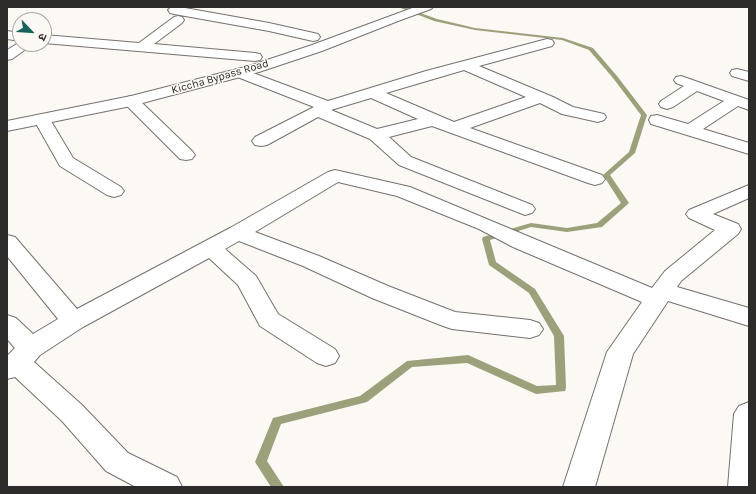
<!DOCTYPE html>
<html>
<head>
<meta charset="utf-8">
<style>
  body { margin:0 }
  #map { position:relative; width:756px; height:494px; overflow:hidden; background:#fcf8f3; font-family:Karla,"Noto Sans Devanagari",sans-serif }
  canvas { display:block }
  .frame { position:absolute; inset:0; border:8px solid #2d2c2a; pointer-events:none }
  .north { position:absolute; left:12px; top:12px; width:40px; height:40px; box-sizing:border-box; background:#fcf8f3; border:1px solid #a9a6a3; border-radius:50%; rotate:115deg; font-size:11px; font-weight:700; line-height:16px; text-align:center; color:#2d2c2a }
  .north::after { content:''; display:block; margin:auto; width:14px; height:18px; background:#15635c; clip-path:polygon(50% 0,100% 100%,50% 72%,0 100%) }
</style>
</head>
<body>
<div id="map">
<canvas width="756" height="494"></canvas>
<div class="frame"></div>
<div class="north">उ</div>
</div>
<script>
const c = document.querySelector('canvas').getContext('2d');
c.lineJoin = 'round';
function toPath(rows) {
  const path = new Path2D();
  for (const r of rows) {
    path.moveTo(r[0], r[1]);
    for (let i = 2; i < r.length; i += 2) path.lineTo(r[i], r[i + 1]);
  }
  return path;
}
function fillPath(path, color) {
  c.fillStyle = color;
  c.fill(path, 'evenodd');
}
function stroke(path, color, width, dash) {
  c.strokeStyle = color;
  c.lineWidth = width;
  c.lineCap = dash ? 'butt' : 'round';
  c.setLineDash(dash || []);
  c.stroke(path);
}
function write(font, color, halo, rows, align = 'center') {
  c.font = font + ' Karla,sans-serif';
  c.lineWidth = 3;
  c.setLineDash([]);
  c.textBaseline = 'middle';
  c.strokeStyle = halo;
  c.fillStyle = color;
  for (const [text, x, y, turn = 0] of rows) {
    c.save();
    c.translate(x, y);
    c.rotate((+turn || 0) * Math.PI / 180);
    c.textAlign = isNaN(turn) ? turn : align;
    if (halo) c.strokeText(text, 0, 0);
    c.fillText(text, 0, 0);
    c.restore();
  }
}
fillPath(toPath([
  [398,7,404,7,437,19,475,28,563,38,593,48,617,76,647,115,635,153,610,175,629,203,602,227,567,232,531,227,490,240,496,262,535,289,564,336,566,388,565,391,536,394,467,363,412,367,367,402,281,424,267,461,284,487,271,487,255,462,273,418,360,396,407,361,468,355,537,386,556,385,554,336,529,293,489,265,482,239,483,237,531,223,567,228,597,223,621,203,603,175,629,152,641,115,613,78,589,50,562,40,475,30,434,21,398,7]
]), '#9ca17c');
const street = toPath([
  [171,7,186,7,185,8,269,23,318,34,320,37,318,40,313,41,269,31,174,14,170,13,168,10,171,7],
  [178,16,182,17,184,20,182,23,154,44,255,53,260,54,262,57,260,60,255,61,44,43,44,35,139,43,174,17,178,16],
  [7,31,20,33,20,41,7,39,7,31],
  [547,39,552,40,554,43,552,46,479,66,553,97,573,107,604,114,606,117,604,120,598,122,562,114,540,103,470,128,602,175,605,179,602,183,595,185,588,183,432,126,389,137,411,157,532,205,535,209,532,213,525,215,399,165,370,139,318,117,267,145,261,146,255,145,252,141,255,137,314,107,235,76,233,73,235,70,240,69,245,70,328,101,426,71,547,39],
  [464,70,526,97,454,122,386,93,464,70],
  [371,98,418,119,377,129,331,110,371,98],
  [20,42,20,44,33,44,12,59,7,60,7,50,20,42],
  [737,69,749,72,749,81,732,76,730,73,732,70,737,69],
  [681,76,749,100,749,110,738,106,703,129,749,143,749,154,651,124,649,120,651,116,657,115,688,124,724,101,697,91,673,107,667,109,661,107,659,104,661,101,684,86,676,83,674,80,676,77,681,76],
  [131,96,137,98,192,151,195,155,192,159,186,160,180,159,125,104,123,101,125,98,131,96],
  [42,115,48,116,73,158,121,187,124,191,121,195,114,197,107,195,60,166,34,120,36,116,42,115],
  [335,170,410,187,652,288,665,271,715,230,689,218,686,214,689,210,749,185,749,198,713,214,738,224,741,229,738,234,681,281,677,287,749,308,749,326,668,301,633,354,595,487,563,487,607,352,642,302,513,247,479,229,397,196,338,182,255,232,319,256,388,286,455,312,530,320,539,323,543,329,539,335,530,338,452,329,443,326,372,298,303,266,239,241,225,249,256,276,278,314,335,349,339,356,335,363,326,366,317,363,260,326,238,285,209,258,83,327,40,355,34,362,82,405,128,453,177,477,182,487,136,487,106,471,62,421,15,377,7,379,7,356,15,348,7,339,7,315,16,318,33,334,58,319,7,256,7,235,15,237,77,309,230,228,328,172,335,170],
  [749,402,749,487,728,487,734,414,739,406,749,402]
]);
const primary = toPath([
  [415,7,433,7,431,9,398,21,322,51,259,72,131,106,7,131,7,121,131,96,249,66,312,45,415,7]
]);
stroke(street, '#75716e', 2);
stroke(primary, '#75716e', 2);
fillPath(street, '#fff');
fillPath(primary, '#fff');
write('11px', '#2d2c2a', '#fcf8f3', [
  ["Kiccha Bypass Road",220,77,-16]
]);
</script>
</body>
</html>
